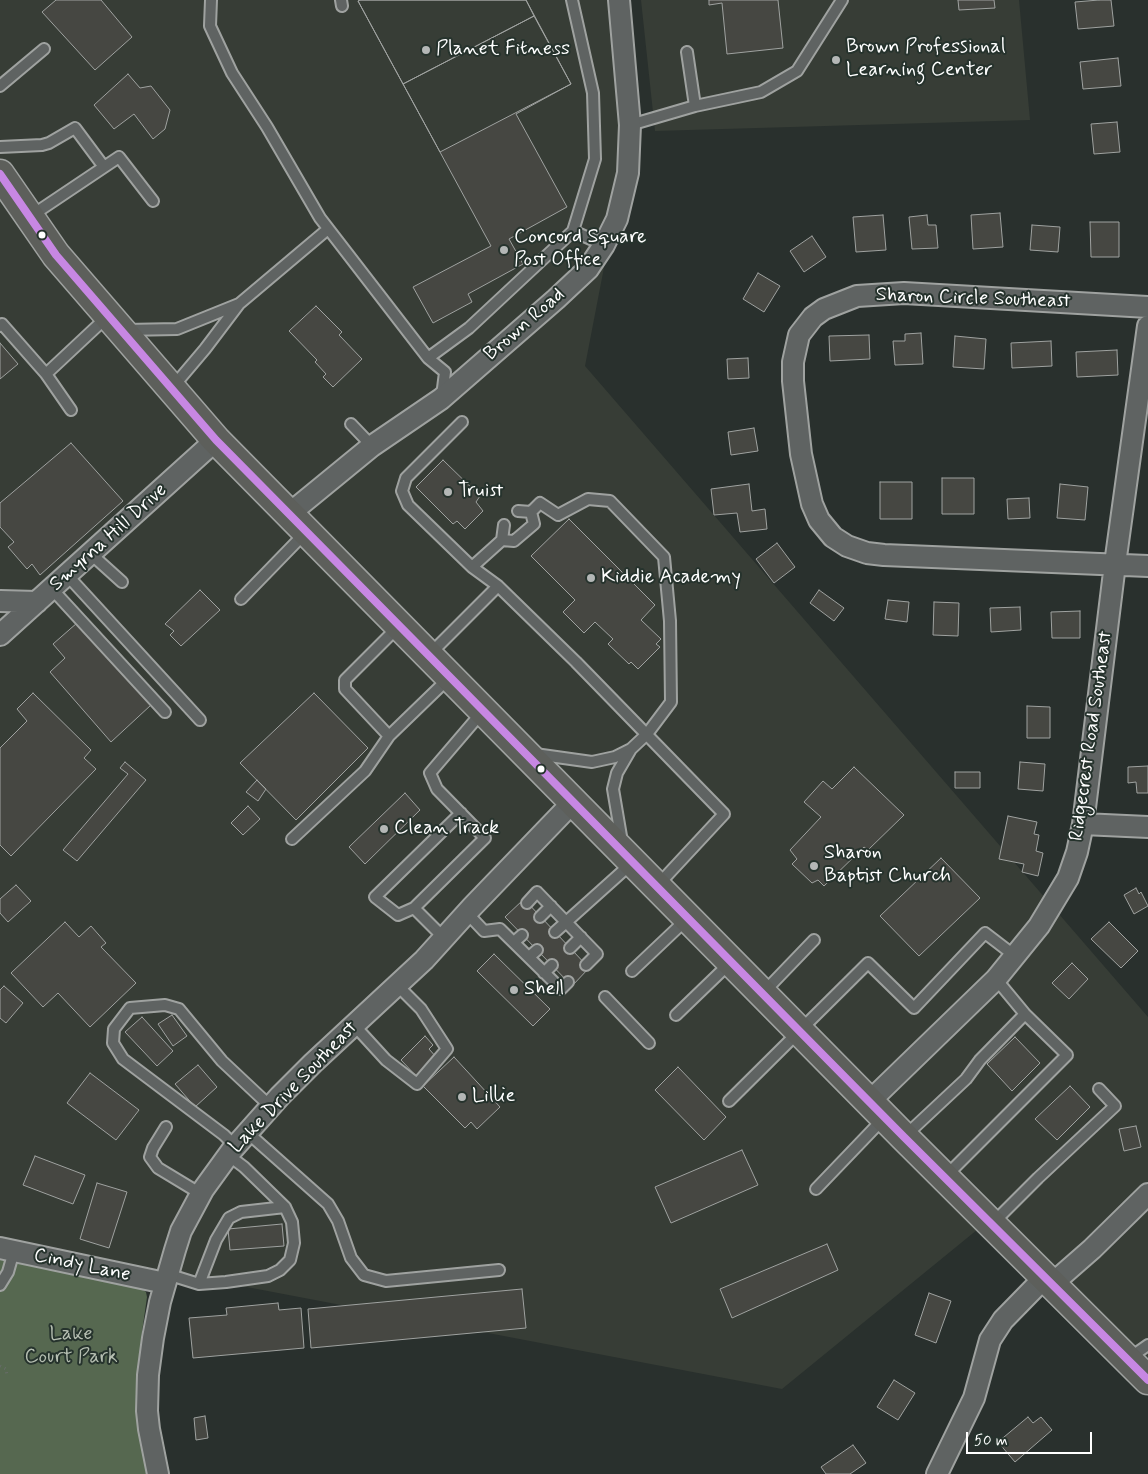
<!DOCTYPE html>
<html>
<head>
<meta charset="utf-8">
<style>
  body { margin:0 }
  #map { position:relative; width:1148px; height:1474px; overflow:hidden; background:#29302d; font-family:Mynerve,sans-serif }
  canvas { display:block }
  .scale { position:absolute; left:966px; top:1432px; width:126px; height:22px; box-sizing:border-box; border:2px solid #fff; border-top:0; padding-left:6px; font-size:15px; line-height:18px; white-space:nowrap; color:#fff; -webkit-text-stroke:4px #26332d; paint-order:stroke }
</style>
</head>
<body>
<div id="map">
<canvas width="1148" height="1474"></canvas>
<div class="scale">50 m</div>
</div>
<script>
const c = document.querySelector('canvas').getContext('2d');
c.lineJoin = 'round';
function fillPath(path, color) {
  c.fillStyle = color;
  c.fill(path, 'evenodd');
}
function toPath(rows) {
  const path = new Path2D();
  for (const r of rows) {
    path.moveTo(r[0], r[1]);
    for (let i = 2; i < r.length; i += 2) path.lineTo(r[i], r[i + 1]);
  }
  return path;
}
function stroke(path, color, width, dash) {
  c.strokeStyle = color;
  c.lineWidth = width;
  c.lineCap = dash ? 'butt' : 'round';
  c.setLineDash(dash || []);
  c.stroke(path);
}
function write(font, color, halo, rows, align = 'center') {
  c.font = font + ' Mynerve,sans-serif';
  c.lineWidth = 4;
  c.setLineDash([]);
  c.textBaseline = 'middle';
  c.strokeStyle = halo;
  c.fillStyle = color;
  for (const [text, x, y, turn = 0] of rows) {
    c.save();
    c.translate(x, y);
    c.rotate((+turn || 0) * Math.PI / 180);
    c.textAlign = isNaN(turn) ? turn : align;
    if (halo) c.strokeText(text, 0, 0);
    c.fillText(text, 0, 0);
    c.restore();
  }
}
fillPath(toPath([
  [0,0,612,0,628,143,585,366,1148,1017,1148,1392,983,1225,782,1389,0,1240],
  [641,0,1019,0,1030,120,655,131]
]), '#373d36');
fillPath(toPath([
  [0,1254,67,1272,142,1289,146,1292,147,1297,142,1332,138,1388,148,1474,0,1474]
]), '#566850');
const building = toPath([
  [56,0,101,0,132,37,95,70,42,12,56,0],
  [360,0,526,0,571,84,516,114,567,207,509,239,523,264,468,294,472,302,433,323,413,287,491,246,358,1,360,0],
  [360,0,526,0,534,16,403,84,358,1,360,0],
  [709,0,778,0,783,48,727,54,722,3,709,5,709,0],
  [958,0,994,0,995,8,959,10,958,0],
  [1099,0,1111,0,1114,26,1078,29,1075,2,1099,0],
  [534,16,571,84,440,152,403,84,534,16],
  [1118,58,1121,86,1083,89,1080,62,1118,58],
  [128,74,140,88,151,86,170,110,165,129,153,139,134,114,114,129,94,105,128,74],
  [1117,122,1120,152,1094,154,1091,124,1117,122],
  [1000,213,1003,247,973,249,971,215,1000,213],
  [883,215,886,250,856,252,853,217,883,215],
  [927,215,928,225,936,225,938,248,912,249,909,217,927,215],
  [1090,222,1119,222,1119,257,1091,257,1090,222],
  [1032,225,1060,227,1058,252,1030,250,1032,225],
  [812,236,826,257,804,272,790,251,812,236],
  [758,273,780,286,764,312,743,299,758,273],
  [316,306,342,332,339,335,362,359,333,387,323,377,326,374,315,362,317,360,289,331,316,306],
  [921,333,923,364,895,365,893,341,905,341,905,334,921,333],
  [869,335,870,359,830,361,829,336,869,335],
  [955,336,986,339,984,369,953,367,955,336],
  [1051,341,1052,366,1012,368,1011,343,1051,341],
  [0,343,18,364,0,379,0,343],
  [1117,350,1118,375,1077,377,1076,352,1117,350],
  [748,358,749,378,728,379,727,359,748,358],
  [754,428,758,451,731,455,728,432,754,428],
  [71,443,123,501,40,575,32,564,27,569,8,547,14,542,0,527,0,503,71,443],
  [443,460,480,496,476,502,483,511,465,529,457,521,453,524,416,487,443,460],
  [942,478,974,478,974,514,942,514,942,478],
  [880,482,912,482,912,519,880,519,880,482],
  [749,484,752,511,765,509,767,529,740,532,737,513,714,515,711,489,749,484],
  [1060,484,1088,487,1085,520,1057,518,1060,484],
  [1029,498,1030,518,1008,519,1007,499,1029,498],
  [569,519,655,605,641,620,661,639,656,644,660,647,638,669,631,662,629,664,608,644,613,639,595,622,584,633,563,612,575,600,531,556,569,519],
  [777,543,795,567,774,583,756,559,777,543],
  [200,590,220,610,181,646,170,635,174,631,165,624,200,590],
  [819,590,844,608,834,621,810,603,819,590],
  [888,600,909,602,907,622,885,619,888,600],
  [934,602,959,603,958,636,933,635,934,602],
  [1020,607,1021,630,991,632,990,608,1020,607],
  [1080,611,1080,638,1052,638,1051,612,1080,611],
  [77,623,151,705,111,742,50,672,65,658,53,644,77,623],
  [33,693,91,750,84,758,96,769,11,856,0,845,0,748,27,721,17,709,33,693],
  [314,693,368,748,296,820,240,763,314,693],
  [1027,706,1050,707,1050,738,1027,738,1027,706],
  [125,762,146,780,77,861,63,850,128,774,120,768,125,762],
  [1020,762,1045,764,1043,791,1018,789,1020,762],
  [1148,766,1148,793,1137,793,1136,782,1128,783,1128,767,1148,766],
  [854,767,904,815,868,850,864,847,824,886,818,880,812,883,792,864,797,859,790,850,821,817,804,802,823,781,832,789,854,767],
  [955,772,980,772,980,788,955,788,955,772],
  [257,780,266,789,258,801,246,792,257,780],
  [405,793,420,810,365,864,349,847,405,793],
  [248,806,260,819,243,835,231,823,248,806],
  [1008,816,1037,822,1034,834,1039,835,1036,851,1043,853,1038,876,1022,872,1024,864,999,859,1008,816],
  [941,858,980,898,919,956,880,916,941,858],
  [16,885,31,901,8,922,0,913,0,899,16,885],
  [1136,888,1139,894,1141,892,1148,906,1134,914,1124,895,1136,888],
  [524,899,589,968,572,986,505,917,524,899],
  [65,922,79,937,91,926,106,943,101,947,136,983,90,1027,58,993,43,1007,11,973,65,922],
  [1109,922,1138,951,1121,968,1091,939,1109,922],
  [494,954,550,1009,533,1026,477,971,494,954],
  [1072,963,1088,979,1069,999,1052,983,1072,963],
  [4,986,23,1003,6,1023,0,1018,0,990,4,986],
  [172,1015,187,1036,173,1046,158,1024,172,1015],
  [142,1017,173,1051,157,1066,125,1032,142,1017],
  [425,1036,433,1045,429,1049,437,1058,418,1078,401,1060,425,1036],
  [1015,1037,1040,1063,1012,1091,987,1064,1015,1037],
  [454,1057,500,1107,477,1129,471,1122,465,1128,423,1086,454,1057],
  [198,1065,217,1087,195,1107,175,1084,198,1065],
  [678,1067,726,1117,704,1140,655,1090,678,1067],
  [90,1073,139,1110,116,1140,67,1103,90,1073],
  [1070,1086,1090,1107,1057,1140,1035,1119,1070,1086],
  [1136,1126,1141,1147,1124,1151,1119,1129,1136,1126],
  [742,1150,758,1185,671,1223,655,1187,742,1150],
  [35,1156,85,1175,73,1204,23,1185,35,1156],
  [97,1183,127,1192,109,1248,80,1239,97,1183],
  [282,1224,284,1246,230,1250,228,1229,282,1224],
  [827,1244,838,1270,732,1318,720,1289,827,1244],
  [522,1289,526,1328,311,1348,308,1309,522,1289],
  [929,1293,951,1301,936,1343,915,1335,929,1293],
  [278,1303,279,1310,301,1308,304,1348,193,1358,189,1318,227,1315,226,1308,278,1303],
  [894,1380,915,1393,898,1420,877,1407,894,1380],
  [205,1416,208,1438,196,1440,194,1418,205,1416],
  [1028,1417,1033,1423,1041,1417,1052,1430,1015,1462,998,1442,1028,1417],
  [853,1445,866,1463,850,1474,826,1474,821,1467,853,1445]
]);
fillPath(building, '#464742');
stroke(building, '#9fa2a0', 1);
const lane = toPath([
  [211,0,210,26,232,73,267,127,320,218,428,358],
  [341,0,342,6],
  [687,52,695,106],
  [0,86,44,49],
  [630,125,695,106,761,92,797,71,842,0],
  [0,147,42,145,49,143,75,128,104,167],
  [31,216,119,157,153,201],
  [573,231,604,245],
  [0,326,2,324,46,374,71,410],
  [125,330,177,329,239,304],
  [46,374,108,316],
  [172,388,205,349,239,304,328,229],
  [442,396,445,372,428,358,469,328,573,231,595,159,593,93,572,0],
  [462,422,406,478,402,491,408,505,472,567,498,586,576,662,724,814,658,885],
  [351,424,372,446],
  [518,511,531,512,540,503,558,515,588,499,610,501,664,557,670,621,671,702,647,734,631,749,617,773,613,789,622,842],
  [502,540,514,541,534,524,531,512],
  [91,554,122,582],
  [472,567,502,540,504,525],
  [67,575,200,720],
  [52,589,165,712],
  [241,599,306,532],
  [399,626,345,680,345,689,389,736,450,677],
  [430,654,498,586],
  [535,754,592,762,615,757,631,749],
  [292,839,365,771,389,736],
  [527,903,537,892,597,954,586,965],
  [414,908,398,915,375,897,461,813],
  [467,913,484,931,500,929,561,989,568,982],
  [540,917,551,906],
  [555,932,633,862],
  [444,938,414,908,485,838,437,789,430,773,483,711],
  [514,942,522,935],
  [570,948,581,937],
  [529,957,537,950],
  [632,971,688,918],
  [544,973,552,965],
  [764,992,814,940],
  [605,997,649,1043],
  [676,1015,731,962],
  [354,1025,386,1060,417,1084,447,1049,421,1009,397,985],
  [729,1101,868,963,914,1008,985,933,1015,956],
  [166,1127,153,1148,150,1157,158,1168,201,1194],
  [248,1133,328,1204,338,1221,351,1258,364,1275,386,1281,499,1270],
  [905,1136,966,1079,980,1060,1025,1014],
  [235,1146,224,1135,123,1059,113,1043,114,1029,130,1008,165,1005,179,1009,222,1061,271,1107],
  [945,1177,1067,1055,1025,1014,996,979],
  [816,1189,884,1118],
  [992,1224,1038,1178,1115,1106,1099,1089],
  [167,1274,199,1284,226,1282,268,1276,280,1270,290,1260,294,1243,292,1222,285,1207,244,1167,228,1155],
  [199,1284,216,1240,229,1218,241,1212,285,1207],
  [0,1285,8,1272,14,1251],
  [1128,1359,1148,1345]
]);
const street = toPath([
  [1148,307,904,293,857,296,824,309,813,317,799,335,793,362,793,381,801,454,812,504,819,520,833,537,847,546,867,553,884,555,1148,566],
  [289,514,372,446,441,399,556,299,588,269,604,245,617,219,628,173,630,125,619,0],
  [0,601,37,602],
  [0,635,216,440],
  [1083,824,1148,827],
  [870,1101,996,979,1039,926,1068,878,1077,852,1083,824,1115,564,1148,326],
  [0,1248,165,1283],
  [1052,1284,1092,1249,1148,1194],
  [158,1474,149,1429,147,1411,148,1375,153,1338,160,1302,175,1250,181,1231,203,1190,232,1150,280,1096,313,1063,424,960,472,907,574,801],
  [937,1474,974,1398,990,1340,1003,1320,1045,1277]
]);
const primary = toPath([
  [0,174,56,255,216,440,904,1137,1148,1380]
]);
stroke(lane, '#9fa2a0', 14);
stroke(street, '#9fa2a0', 24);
stroke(primary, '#9fa2a0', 31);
stroke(toPath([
  [0,1366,6,1369,7,1376]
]), '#686c69', 3, [1, 4]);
stroke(lane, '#5f6362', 10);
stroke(street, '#5f6362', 20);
stroke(primary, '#5d5f5b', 28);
stroke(toPath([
  [0,174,56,255,216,440,904,1137,1148,1380]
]), '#c787e3', 8);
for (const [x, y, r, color] of [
  [426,50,5,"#b4b7b6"],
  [836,60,5,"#b4b7b6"],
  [42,235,4.5,"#fff"],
  [504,250,5,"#b4b7b6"],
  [448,492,5,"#b4b7b6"],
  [591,578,5,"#b4b7b6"],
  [541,769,4.5,"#fff"],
  [384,829,5,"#b4b7b6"],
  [814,866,5,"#b4b7b6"],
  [514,990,5,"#b4b7b6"],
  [462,1097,5,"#b4b7b6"]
]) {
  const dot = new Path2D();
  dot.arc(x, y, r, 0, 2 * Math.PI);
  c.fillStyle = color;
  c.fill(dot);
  stroke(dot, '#26332d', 2);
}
write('20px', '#fff', '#26332d', [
  ["Brown Professional",846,48],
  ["Learning Center",846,71],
  ["Planet Fitness",436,50],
  ["Concord Square",514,238],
  ["Post Office",514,261],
  ["Truist",458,492],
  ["Kiddie Academy",601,578],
  ["Clean Track",394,829],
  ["Sharon",824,854],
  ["Baptist Church",824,877],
  ["Shell",524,990],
  ["Lillie",472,1097]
], 'left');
write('20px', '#fff', '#26332d', [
  ["Sharon Circle Southeast",973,299,2],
  ["Brown Road",525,325,-41],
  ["Smyrna Hill Drive",109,538,-42],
  ["Ridgecrest Road Southeast",1092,736,-82],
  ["Lake Drive Southeast",294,1088,-46],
  ["Cindy Lane",82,1266,12]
]);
write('20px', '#b6bfb2', '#26332d', [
  ["Lake",71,1335],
  ["Court Park",71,1358]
]);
</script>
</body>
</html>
